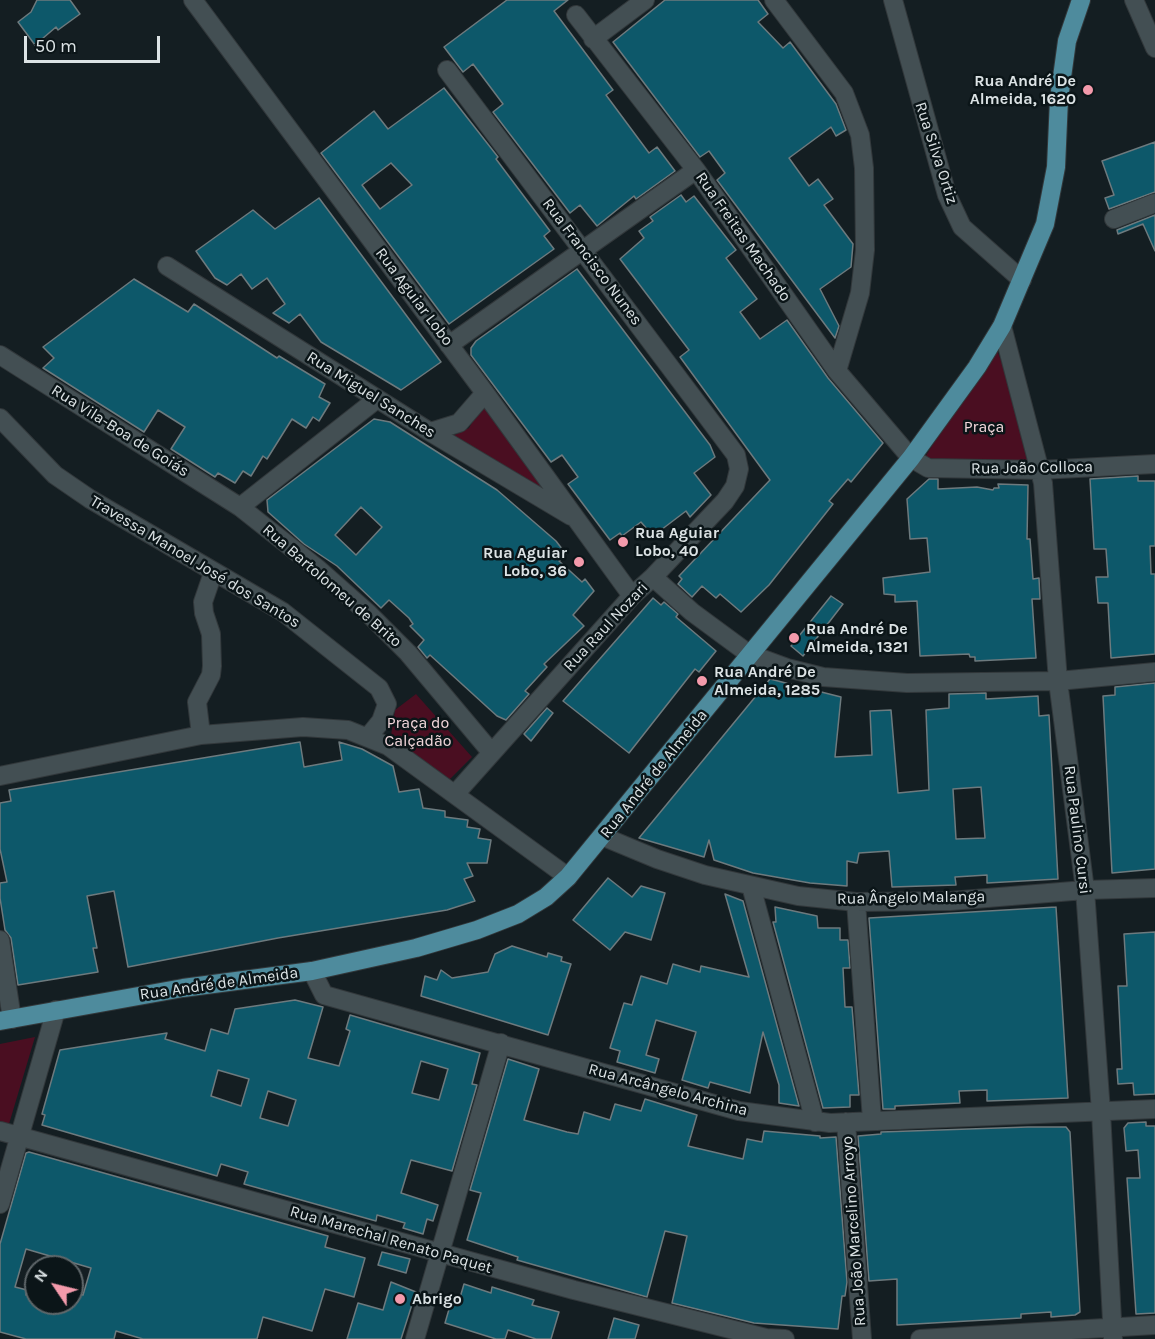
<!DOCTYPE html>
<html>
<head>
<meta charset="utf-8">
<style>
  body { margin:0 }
  #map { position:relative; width:1155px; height:1339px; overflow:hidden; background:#141e22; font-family:Karla,sans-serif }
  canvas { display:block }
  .north { position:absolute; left:24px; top:1255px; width:60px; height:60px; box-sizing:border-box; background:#0b1518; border:2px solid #5f676a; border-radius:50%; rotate:305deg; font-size:16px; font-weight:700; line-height:24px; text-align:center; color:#dce3e5 }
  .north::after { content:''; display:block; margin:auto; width:21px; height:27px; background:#f39aab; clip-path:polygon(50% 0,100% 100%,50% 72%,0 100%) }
  .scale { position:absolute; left:24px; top:36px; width:136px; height:27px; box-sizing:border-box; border:3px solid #dce3e5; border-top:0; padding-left:8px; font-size:18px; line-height:21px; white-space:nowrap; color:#dce3e5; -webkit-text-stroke:4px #0b1518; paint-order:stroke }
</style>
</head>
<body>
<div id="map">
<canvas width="1155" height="1339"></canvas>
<div class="north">N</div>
<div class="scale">50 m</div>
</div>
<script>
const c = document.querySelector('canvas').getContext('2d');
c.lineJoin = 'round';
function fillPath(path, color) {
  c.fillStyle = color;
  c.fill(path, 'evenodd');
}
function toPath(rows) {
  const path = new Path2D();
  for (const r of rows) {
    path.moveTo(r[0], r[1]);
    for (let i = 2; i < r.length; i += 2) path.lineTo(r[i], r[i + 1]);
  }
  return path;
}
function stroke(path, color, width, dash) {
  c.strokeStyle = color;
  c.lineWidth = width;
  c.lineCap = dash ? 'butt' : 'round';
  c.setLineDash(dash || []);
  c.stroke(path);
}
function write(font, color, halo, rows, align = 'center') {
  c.font = font + ' Karla,sans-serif';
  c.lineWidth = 5;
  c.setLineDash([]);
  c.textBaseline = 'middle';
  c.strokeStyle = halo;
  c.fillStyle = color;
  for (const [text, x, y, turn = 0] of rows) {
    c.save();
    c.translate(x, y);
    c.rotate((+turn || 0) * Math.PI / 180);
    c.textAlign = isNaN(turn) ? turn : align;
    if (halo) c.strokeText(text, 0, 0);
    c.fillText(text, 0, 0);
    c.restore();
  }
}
fillPath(toPath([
  [997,350,1011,387,1028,463,924,459,948,419],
  [482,404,551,499,448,438,469,428],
  [416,694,472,757,446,783,390,742,395,710],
  [35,1037,9,1124,0,1122,0,1044]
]), '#4a0e21');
const building = toPath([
  [37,0,70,0,80,14,58,30,56,27,35,45,18,22,31,12,37,0],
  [507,0,568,0,554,11,613,90,606,95,649,153,657,147,675,171,636,199,634,196,597,226,580,205,570,213,493,112,503,104,473,64,463,72,444,47,507,0],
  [665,0,758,0,768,14,758,22,783,48,790,42,836,104,846,130,836,136,831,127,789,158,809,186,818,179,833,199,824,205,853,244,851,267,820,289,839,326,835,338,717,180,725,173,709,151,700,157,613,42,665,0],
  [444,88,498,157,496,159,550,231,544,236,554,249,449,324,321,153,374,111,388,129,444,88],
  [391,163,412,185,380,209,362,185,391,163],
  [1155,142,1155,192,1109,209,1105,198,1114,195,1102,161,1155,142],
  [681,195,686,202,694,196,736,250,726,258,757,299,740,312,760,339,787,320,828,378,883,443,851,482,848,479,829,501,833,504,769,585,741,612,720,594,716,598,702,586,692,597,678,584,682,579,679,576,770,480,680,357,689,350,620,259,644,238,639,231,653,221,650,217,681,195],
  [319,198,441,362,401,390,321,342,300,314,289,323,273,313,285,304,267,278,252,289,241,274,227,285,215,278,198,254,196,251,253,210,275,229,319,198],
  [1155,215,1155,251,1143,224,1118,234,1117,230,1155,215],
  [577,269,710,445,715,457,694,473,711,495,690,517,686,511,653,536,641,522,622,536,620,533,610,540,568,484,578,477,562,455,551,462,471,355,471,348,476,341,577,269],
  [134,279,188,312,194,304,277,358,279,356,325,384,319,397,330,403,319,421,313,417,306,428,292,419,267,459,263,456,251,476,243,471,235,483,218,473,215,477,171,449,185,427,158,410,144,432,43,368,54,358,43,347,134,279],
  [374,419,390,422,497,490,556,541,566,554,559,561,582,582,585,579,594,591,573,615,584,626,544,664,547,667,525,691,529,694,506,720,497,716,430,655,427,658,418,647,424,640,410,626,413,624,409,618,389,600,381,608,337,566,304,544,268,512,267,500,374,419],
  [361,507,382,527,356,555,335,535,361,507],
  [1138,476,1138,481,1155,481,1155,546,1150,546,1151,574,1155,574,1155,654,1111,658,1108,603,1098,603,1096,577,1108,577,1106,549,1094,549,1090,479,1138,476],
  [929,479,938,479,938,489,977,487,993,490,994,488,999,488,998,484,1028,485,1027,539,1030,539,1033,579,1039,578,1040,599,1032,599,1036,658,975,661,975,657,970,657,969,654,920,656,917,601,895,602,895,595,884,594,883,578,930,572,927,538,910,539,907,499,929,479],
  [831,596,843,604,803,656,791,646,831,596],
  [653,598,661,605,664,602,678,614,676,617,716,651,699,672,695,669,629,753,563,701,653,598],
  [770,679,841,697,835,757,872,755,870,711,891,710,898,793,929,790,926,710,949,708,949,694,986,693,986,699,1038,696,1039,716,1049,715,1058,879,987,883,987,875,955,877,956,885,892,887,889,851,859,853,857,863,847,861,847,886,810,883,753,873,714,860,709,840,704,857,639,838,770,679],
  [981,787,985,838,956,839,953,789,981,787],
  [1155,683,1155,869,1112,873,1103,696,1115,695,1115,687,1155,683],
  [547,708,553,713,531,741,524,734,547,708],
  [300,742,304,767,342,760,339,742,362,749,393,766,399,792,419,789,423,808,445,811,445,817,468,820,467,827,480,829,478,838,491,840,487,863,467,863,473,876,464,879,475,901,447,910,278,938,128,967,114,891,87,896,97,948,93,948,98,972,18,985,11,938,5,930,0,898,0,883,7,882,0,849,0,803,11,801,9,790,300,742],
  [608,878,632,897,641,886,665,893,651,940,625,932,610,950,573,920,608,878],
  [725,894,743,901,799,1106,779,1103,779,1085,763,1032,750,1093,710,1082,708,1088,682,1080,696,1032,656,1020,646,1055,659,1059,655,1073,617,1062,620,1051,610,1048,624,1003,632,1005,641,976,667,984,673,964,700,972,701,966,749,977,725,894],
  [775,907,817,916,818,928,840,928,840,940,848,940,850,968,843,968,845,1007,852,1007,859,1095,850,1095,850,1107,823,1108,773,922,776,922,775,907],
  [1056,907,1068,1098,987,1101,987,1090,959,1091,960,1103,895,1106,895,1109,883,1109,869,918,1056,907],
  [1155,932,1155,1094,1134,1095,1133,1083,1118,1084,1117,1069,1122,1069,1118,986,1127,986,1124,934,1155,932],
  [512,946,547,957,548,953,562,957,561,961,571,964,548,1035,421,996,425,976,437,980,441,970,452,978,488,972,495,954,512,946],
  [295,1000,323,1007,308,1058,339,1066,350,1031,346,1029,350,1015,480,1053,472,1084,477,1085,452,1171,411,1160,401,1193,438,1205,433,1221,427,1219,423,1234,403,1228,405,1223,377,1215,376,1221,244,1184,248,1172,221,1164,217,1176,42,1125,45,1115,42,1114,60,1050,167,1033,165,1039,205,1051,211,1029,228,1034,235,1009,295,1000],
  [421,1061,448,1069,439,1100,412,1093,421,1061],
  [218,1070,249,1079,241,1106,211,1096,218,1070],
  [268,1091,296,1100,288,1126,260,1118,268,1091],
  [508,1059,539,1069,524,1120,567,1132,578,1134,584,1112,610,1120,615,1104,641,1111,645,1099,697,1115,688,1146,743,1159,747,1139,762,1142,764,1131,820,1136,820,1138,836,1137,847,1282,845,1296,842,1296,838,1329,754,1323,672,1303,687,1236,665,1231,647,1297,517,1260,518,1257,467,1240,481,1193,470,1190,508,1059],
  [1146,1122,1146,1126,1155,1126,1155,1313,1136,1314,1127,1178,1140,1178,1138,1150,1126,1151,1124,1128,1128,1123,1146,1122],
  [1028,1127,1066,1127,1070,1132,1080,1312,1075,1315,1051,1317,1051,1312,1021,1314,1021,1318,897,1325,897,1279,869,1281,858,1136,881,1134,881,1132,1028,1127],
  [29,1152,328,1236,325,1247,365,1258,354,1297,325,1289,312,1331,263,1317,257,1339,143,1339,116,1331,114,1339,26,1339,0,1332,0,1244,26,1153,29,1152],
  [26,1249,91,1268,83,1295,74,1293,72,1303,36,1303,36,1297,26,1295,27,1290,15,1287,26,1249],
  [382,1252,410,1259,406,1273,378,1265,382,1252],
  [391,1282,416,1292,401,1339,347,1339,358,1303,383,1310,391,1282],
  [464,1284,491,1293,492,1287,534,1300,532,1305,559,1312,551,1339,536,1339,508,1330,505,1339,496,1339,445,1323,452,1299,459,1301,464,1284],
  [614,1318,639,1325,635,1339,608,1339,614,1318]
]);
fillPath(building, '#0d586a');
stroke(building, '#6d7a7e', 1.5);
const minor = toPath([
  [193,0,485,393,632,596],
  [774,0,844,93,860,135,864,168,865,250,860,293,837,371],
  [893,0,947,195,962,227,1022,280],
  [1134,0,1155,48],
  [576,15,696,170,837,371,911,458,928,468,1040,470,1155,464],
  [593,39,645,0],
  [447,70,736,455,739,469,735,486,725,501,653,577,632,596,456,793],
  [1114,219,1155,203],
  [167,266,430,432,571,516],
  [1002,326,1043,483,1058,681,1085,890,1101,1112,1113,1339],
  [449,345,696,170],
  [0,355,240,507,317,568,369,614,408,653,491,752],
  [0,418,55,475,90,499,283,612,379,688,387,704,381,721,368,737],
  [430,432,459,423,485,393],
  [240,507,377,399],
  [653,577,692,612,749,654,787,668,823,677,907,683,1058,681,1155,672],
  [201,735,197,702,211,675,212,666,211,634,204,613,203,602,213,573],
  [0,776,201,735,303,727,348,730,388,746,568,877],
  [604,837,657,859,705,875,798,896,856,902,950,901,1085,890,1155,888],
  [751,886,815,1122],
  [856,902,872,1120],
  [0,940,12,1019],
  [312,971,324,995,739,1111,830,1123,1155,1109],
  [846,1122,862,1339],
  [0,1131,574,1290,766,1338,785,1339],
  [0,1204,56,1010],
  [415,1339,501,1043],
  [920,1339,1155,1325]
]);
const major = toPath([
  [0,1021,183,988,312,971,416,948,477,930,518,914,546,897,568,877,911,458,977,367,1002,326,1045,224,1056,167,1059,99,1067,41,1081,0]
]);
stroke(minor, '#32383b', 20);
stroke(major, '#32383b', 20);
stroke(minor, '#434f53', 18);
stroke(major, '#4e8b9d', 18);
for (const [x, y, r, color] of [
  [1088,90,6,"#f39aab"],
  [623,542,6,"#f39aab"],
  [579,562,6,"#f39aab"],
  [794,638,6,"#f39aab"],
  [702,681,6,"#f39aab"],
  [400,1299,6,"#f39aab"]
]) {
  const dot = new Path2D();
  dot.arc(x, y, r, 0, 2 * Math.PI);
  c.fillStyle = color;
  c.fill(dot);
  stroke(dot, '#0b1518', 2);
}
write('bold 16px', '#dce3e5', '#0b1518', [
  ["Rua André De",1076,81,"right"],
  ["Almeida, 1620",1076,99,"right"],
  ["Rua Aguiar",635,533],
  ["Lobo, 40",635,551],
  ["Rua Aguiar",567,553,"right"],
  ["Lobo, 36",567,571,"right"],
  ["Rua André De",806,629],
  ["Almeida, 1321",806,647],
  ["Rua André De",714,672],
  ["Almeida, 1285",714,690],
  ["Abrigo",412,1299]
], 'left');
write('16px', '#dce3e5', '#0b1518', [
  ["Rua Silva Ortiz",936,153,72],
  ["Rua Freitas Machado",743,237,55],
  ["Rua Francisco Nunes",592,262,53],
  ["Rua Aguiar Lobo",414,297,53],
  ["Rua Miguel Sanches",371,395,32],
  ["Rua Vila-Boa de Goiás",120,431,32],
  ["Rua João Colloca",1032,468,-1],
  ["Travessa Manoel José dos Santos",195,562,31],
  ["Rua Bartolomeu de Brito",332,586,41],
  ["Rua Raul Nozari",606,627,-47],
  ["Rua André de Almeida",654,774,-51],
  ["Rua Paulino Cursi",1077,830,83],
  ["Rua Ângelo Malanga",911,898,-1],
  ["Rua André de Almeida",219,984,-8],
  ["Rua Arcângelo Archina",668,1090,15],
  ["Rua João Marcelino Arroyo",854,1231,-94],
  ["Rua Marechal Renato Paquet",391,1240,16]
]);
write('16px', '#f2d7db', '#0b1518', [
  ["Praça",984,427],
  ["Praça do",418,723],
  ["Calçadão",418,741]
]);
</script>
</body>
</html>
